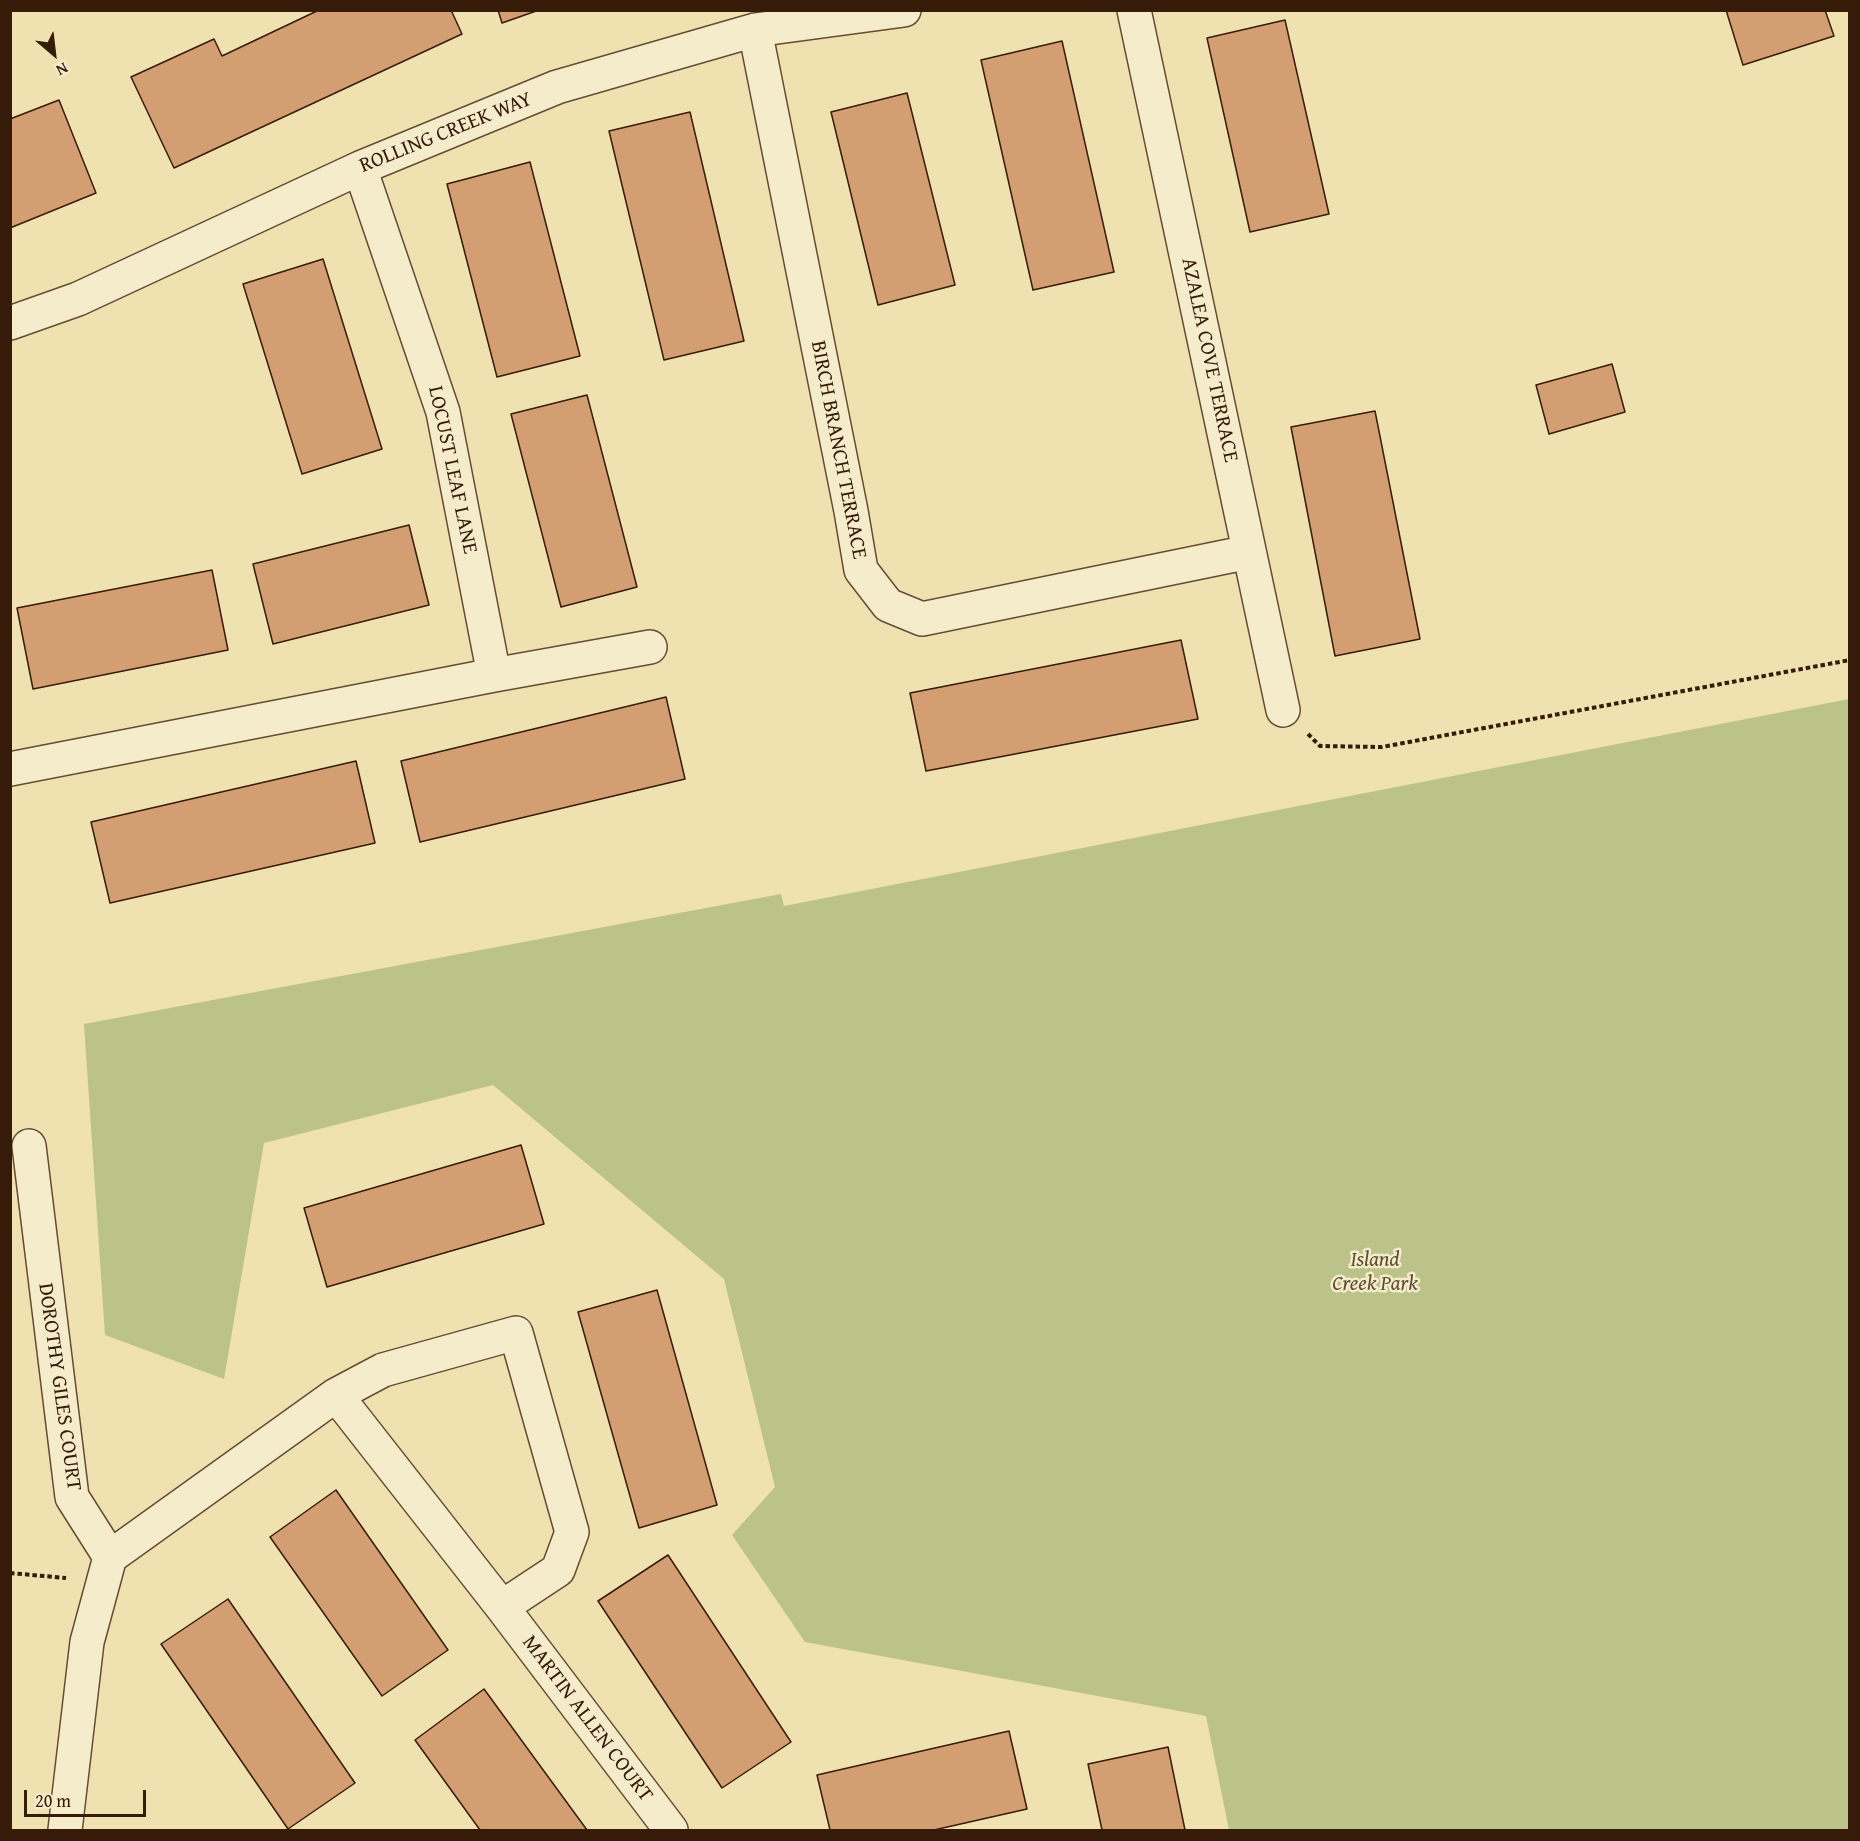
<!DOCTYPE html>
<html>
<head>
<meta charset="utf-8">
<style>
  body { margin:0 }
  #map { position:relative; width:1860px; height:1841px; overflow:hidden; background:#f0e1b1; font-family:"Gentium Book Plus",serif }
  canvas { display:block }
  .frame { position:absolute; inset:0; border:12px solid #371b09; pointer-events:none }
  .north { position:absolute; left:24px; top:24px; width:60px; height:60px; -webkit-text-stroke:4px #f5eccc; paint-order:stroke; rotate:152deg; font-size:16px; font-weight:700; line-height:24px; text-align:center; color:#371b09 }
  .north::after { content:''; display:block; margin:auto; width:21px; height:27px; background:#371b09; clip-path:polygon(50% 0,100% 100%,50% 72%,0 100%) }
  .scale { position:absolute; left:24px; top:1790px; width:122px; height:27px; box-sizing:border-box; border:3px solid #371b09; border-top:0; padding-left:8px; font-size:18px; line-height:21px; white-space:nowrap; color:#371b09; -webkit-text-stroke:4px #f5eccc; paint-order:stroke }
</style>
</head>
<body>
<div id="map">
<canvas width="1860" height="1841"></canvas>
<div class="frame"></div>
<div class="north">N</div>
<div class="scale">20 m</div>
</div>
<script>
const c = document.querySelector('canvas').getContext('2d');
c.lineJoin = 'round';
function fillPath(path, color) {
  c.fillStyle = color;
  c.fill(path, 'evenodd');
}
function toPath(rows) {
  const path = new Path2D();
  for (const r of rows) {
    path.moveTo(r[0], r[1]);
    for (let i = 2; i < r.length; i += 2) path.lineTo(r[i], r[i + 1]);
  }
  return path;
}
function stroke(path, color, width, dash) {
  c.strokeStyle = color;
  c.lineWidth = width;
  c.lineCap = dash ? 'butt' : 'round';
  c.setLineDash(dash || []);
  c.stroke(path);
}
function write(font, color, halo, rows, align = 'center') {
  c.font = font + ' "Gentium Book Plus",serif';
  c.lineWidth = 5;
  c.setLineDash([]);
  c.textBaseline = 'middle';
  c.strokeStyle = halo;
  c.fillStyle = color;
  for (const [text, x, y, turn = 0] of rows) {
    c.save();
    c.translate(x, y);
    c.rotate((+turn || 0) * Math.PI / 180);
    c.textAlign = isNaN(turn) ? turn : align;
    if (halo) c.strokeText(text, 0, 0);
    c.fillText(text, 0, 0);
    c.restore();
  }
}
fillPath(toPath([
  [1849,699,1849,1830,1229,1830,1206,1716,805,1642,732,1535,775,1487,724,1279,493,1085,264,1143,224,1379,105,1335,84,1024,781,894,784,906]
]), '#bbc28a');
const building = toPath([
  [319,10,451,10,462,34,174,168,131,77,214,39,222,56,319,10],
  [498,10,539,10,502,23,498,10],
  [1726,10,1825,10,1834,36,1743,65,1726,10],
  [1285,20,1329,214,1250,232,1207,38,1285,20],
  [1062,41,1114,272,1033,290,981,60,1062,41],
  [907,93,955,285,878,305,831,112,907,93],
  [59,100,96,193,10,228,10,119,59,100],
  [690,112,744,341,664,360,609,131,690,112],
  [530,162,580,356,497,377,447,184,530,162],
  [323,259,382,449,302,474,243,284,323,259],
  [1612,364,1625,412,1549,434,1536,385,1612,364],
  [587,395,637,587,561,607,511,414,587,395],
  [1375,411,1420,639,1335,656,1291,427,1375,411],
  [409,525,429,605,273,644,253,564,409,525],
  [212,570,228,650,33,689,17,608,212,570],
  [1181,640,1198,719,926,771,910,693,1181,640],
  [666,697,685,779,420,842,401,761,666,697],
  [356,761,375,843,110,903,91,822,356,761],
  [521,1145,544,1224,327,1287,304,1208,521,1145],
  [657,1290,717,1505,639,1528,578,1312,657,1290],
  [336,1490,448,1650,382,1696,270,1537,336,1490],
  [668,1555,791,1742,722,1788,598,1601,668,1555],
  [228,1599,355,1783,288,1829,161,1644,228,1599],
  [484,1689,587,1830,480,1830,415,1740,484,1689],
  [1009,1731,1027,1809,934,1830,830,1830,817,1775,1009,1731],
  [1168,1747,1185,1830,1102,1830,1088,1764,1168,1747]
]);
fillPath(building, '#d39f72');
stroke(building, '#371b09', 1.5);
const minor = toPath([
  [1134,10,1283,710],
  [755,30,851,511,861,570,888,605,922,619,1249,552],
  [360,168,443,412,494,675],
  [10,323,78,299,360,168,557,87,755,30,904,10],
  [10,769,494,675,650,647],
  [29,1146,72,1497,110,1557,87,1642,65,1830],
  [110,1557,336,1395],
  [502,1607,558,1570,572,1532,516,1333,383,1370,336,1395,502,1607,671,1830]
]);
stroke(minor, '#654c33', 36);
stroke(toPath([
  [1308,734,1320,746,1382,747,1850,660],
  [10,1573,66,1578]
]), '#371b09', 4, [4.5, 3]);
stroke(minor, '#f5eccc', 33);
write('21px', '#371b09', '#f5eccc', [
  ["ROLLING CREEK WAY",446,133,-22],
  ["AZALEA COVE TERRACE",1209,360,78],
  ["BIRCH BRANCH TERRACE",838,450,79],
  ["LOCUST LEAF LANE",452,470,78],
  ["DOROTHY GILES COURT",59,1387,82],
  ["MARTIN ALLEN COURT",587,1719,53]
]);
write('italic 21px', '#5f4d30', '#f5eccc', [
  ["Island",1375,1261],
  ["Creek Park",1375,1285]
]);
</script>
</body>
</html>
